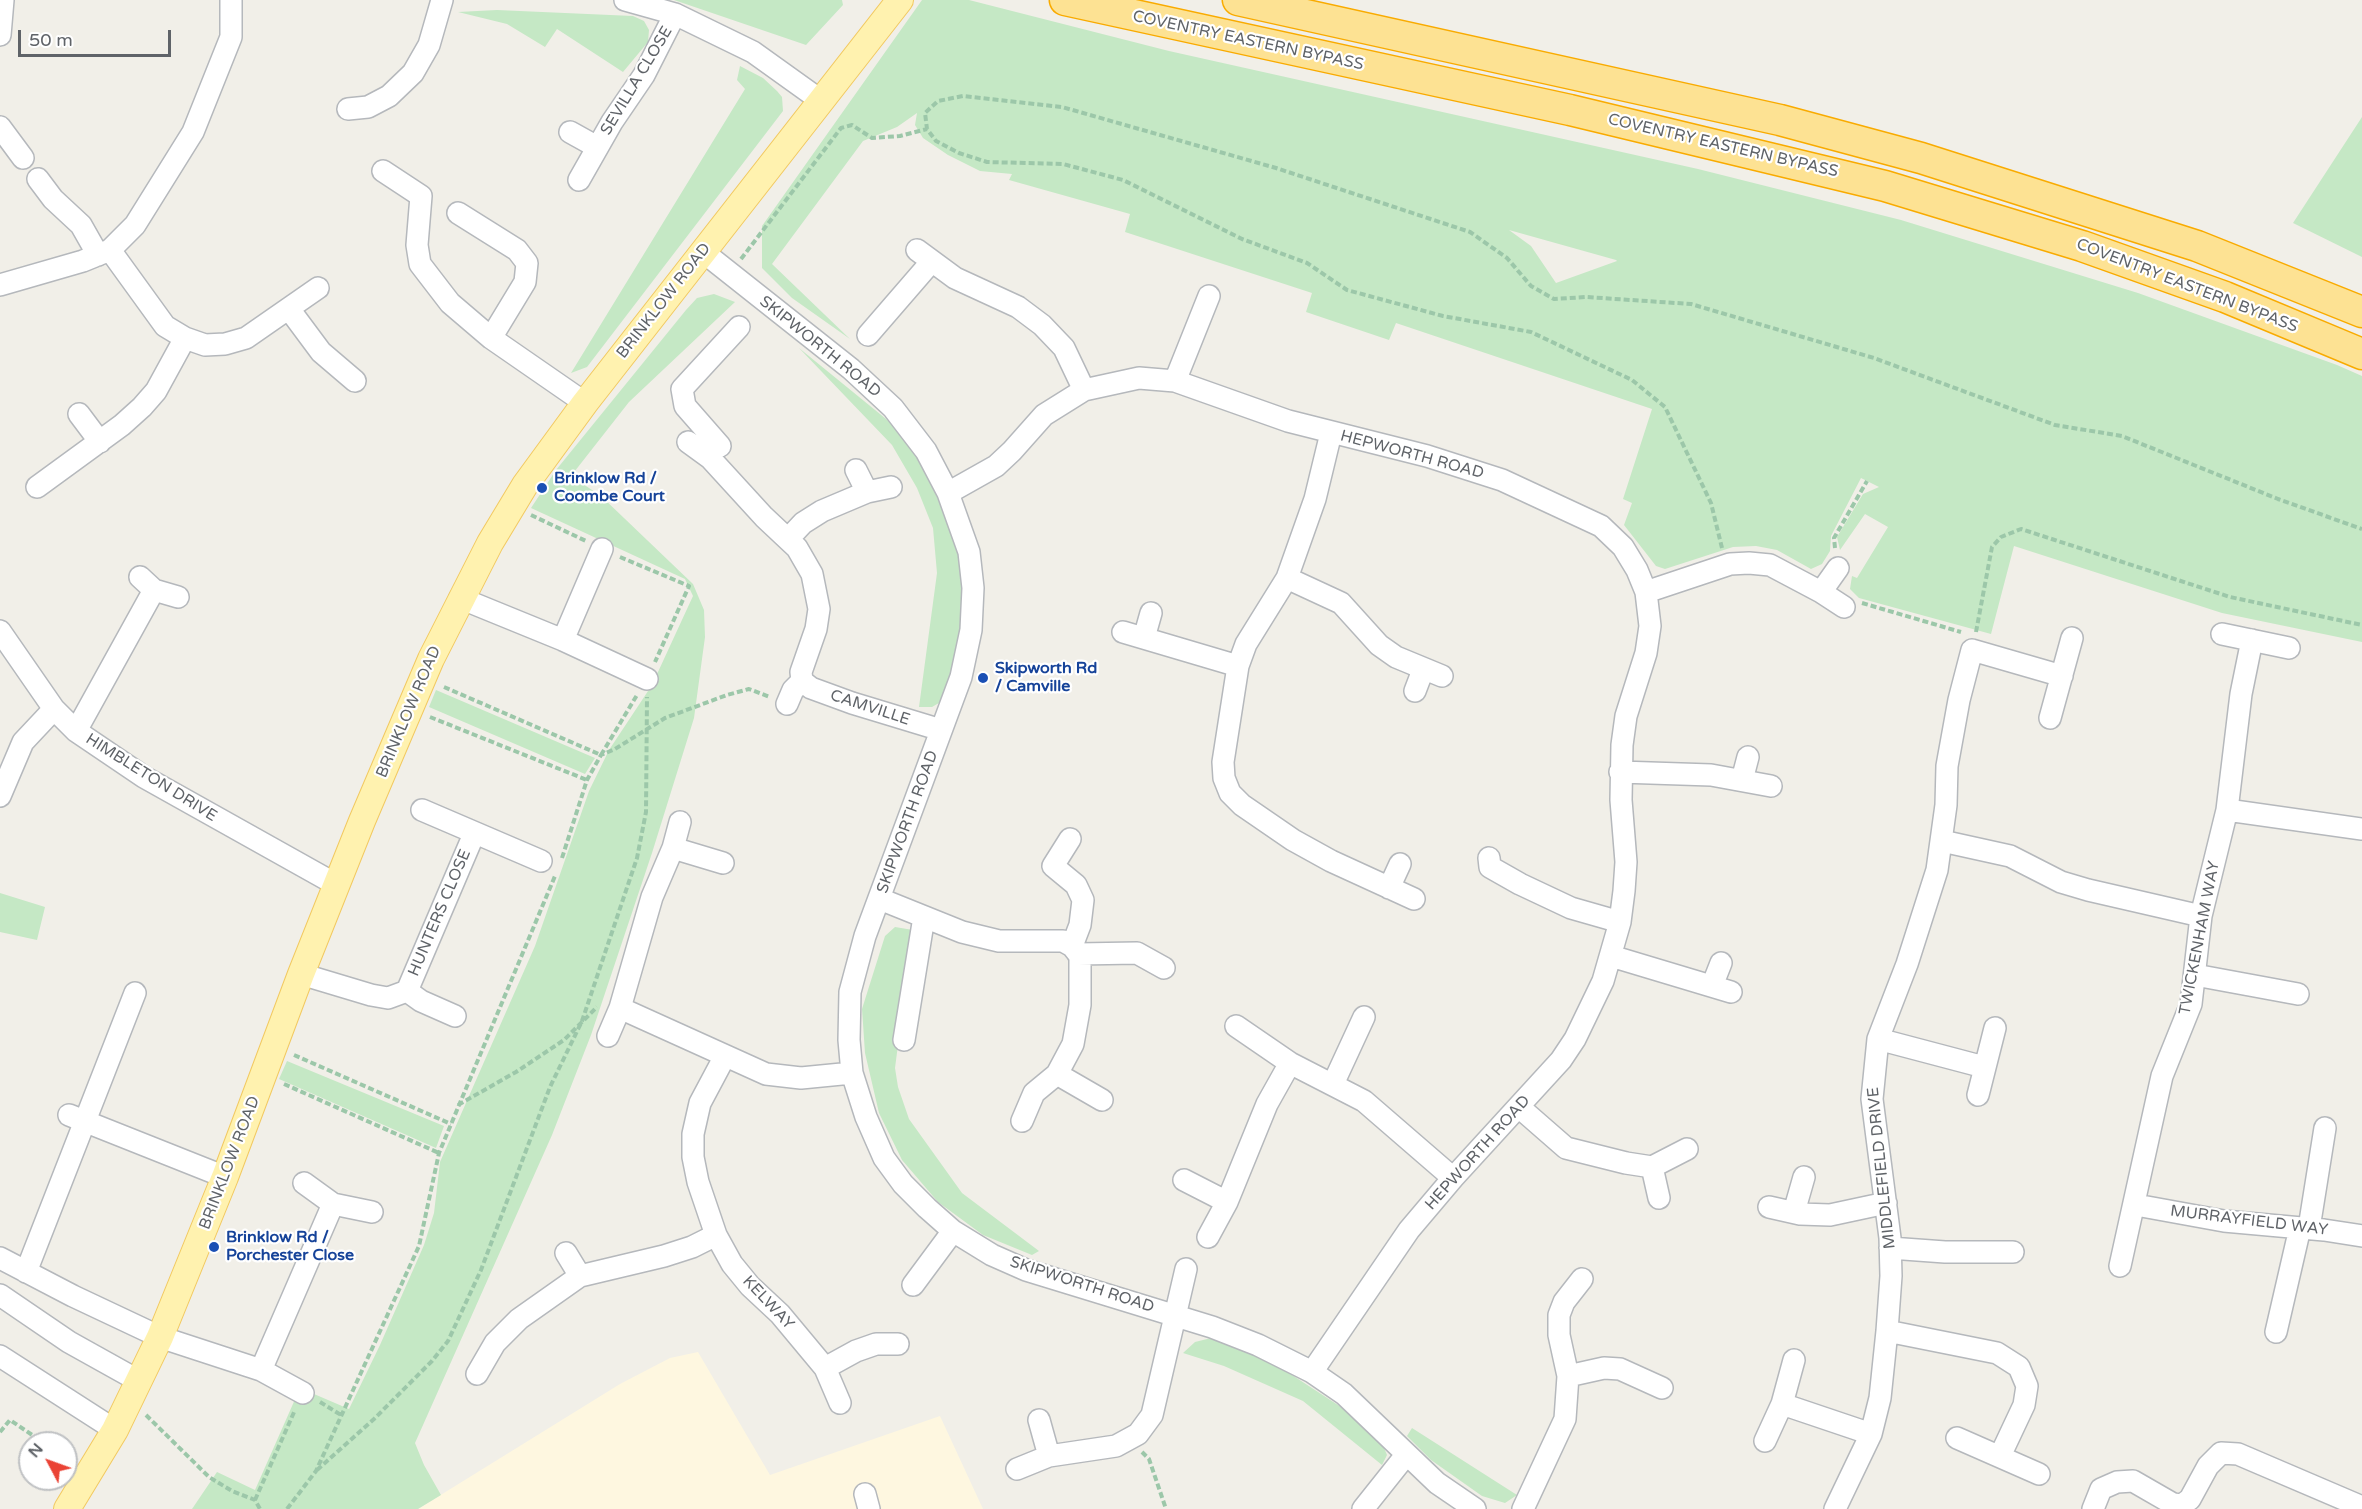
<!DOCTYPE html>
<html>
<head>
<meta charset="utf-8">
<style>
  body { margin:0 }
  #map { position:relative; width:2362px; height:1509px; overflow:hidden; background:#f1efe8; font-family:"Varela Round",sans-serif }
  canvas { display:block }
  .north { position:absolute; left:18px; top:1431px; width:60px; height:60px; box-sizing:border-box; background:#fff; border:2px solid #bfc1c3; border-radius:50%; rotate:311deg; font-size:16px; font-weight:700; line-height:24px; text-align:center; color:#5f6368 }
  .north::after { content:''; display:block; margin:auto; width:21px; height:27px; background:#ea4335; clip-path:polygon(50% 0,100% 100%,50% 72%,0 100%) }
  .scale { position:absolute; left:18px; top:30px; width:153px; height:27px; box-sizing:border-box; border:3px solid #5f6368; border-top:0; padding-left:8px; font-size:18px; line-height:21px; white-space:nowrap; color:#5f6368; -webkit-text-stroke:4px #fff; paint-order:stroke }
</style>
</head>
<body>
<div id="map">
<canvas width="2362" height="1509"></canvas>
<div class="north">N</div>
<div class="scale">50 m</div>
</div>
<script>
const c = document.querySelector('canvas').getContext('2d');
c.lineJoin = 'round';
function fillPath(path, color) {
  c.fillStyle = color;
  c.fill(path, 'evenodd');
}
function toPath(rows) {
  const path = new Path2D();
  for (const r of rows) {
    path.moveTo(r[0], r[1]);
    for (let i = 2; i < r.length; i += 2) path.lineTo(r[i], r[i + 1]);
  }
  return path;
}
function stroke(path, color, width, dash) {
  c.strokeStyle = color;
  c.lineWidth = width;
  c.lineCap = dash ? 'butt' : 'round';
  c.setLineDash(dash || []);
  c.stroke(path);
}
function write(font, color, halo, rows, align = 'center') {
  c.font = font + ' "Varela Round",sans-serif';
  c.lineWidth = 4.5;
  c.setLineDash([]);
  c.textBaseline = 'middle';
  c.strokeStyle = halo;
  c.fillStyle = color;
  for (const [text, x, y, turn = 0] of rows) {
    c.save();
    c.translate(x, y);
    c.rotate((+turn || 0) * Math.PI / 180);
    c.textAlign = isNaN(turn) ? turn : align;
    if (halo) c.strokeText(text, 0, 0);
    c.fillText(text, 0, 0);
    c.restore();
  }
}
fillPath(toPath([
  [698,1352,770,1475,940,1416,983,1509,418,1509,620,1384,670,1358]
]), '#fef7e0');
fillPath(toPath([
  [674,0,842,0,843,5,806,45],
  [922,0,969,0,1169,51,1698,169,1901,220,2138,293,2337,365,2362,376,2362,642,2222,613,2014,546,1991,634,1859,598,1850,589,1852,576,1857,578,1888,527,1865,514,1840,550,1837,537,1863,494,1879,487,1861,478,1831,536,1830,551,1822,564,1811,569,1777,550,1756,546,1733,547,1665,569,1656,566,1624,525,1632,503,1623,499,1652,409,1396,323,1389,340,1306,312,1312,293,1125,232,1130,214,1009,180,1012,174,980,171,948,155,923,138,915,125,917,113,897,127,863,141,772,264,850,339,792,298,762,268,762,226],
  [1509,230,1616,260,1617,261,1556,283,1531,246],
  [497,10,633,16,644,21,649,30,648,42,623,72,557,29,545,47,507,24,458,12],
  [740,66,763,78,777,91,782,97,783,111,587,367,571,373,745,89,737,80],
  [2362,117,2362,257,2293,223],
  [714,294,735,302,629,402,571,476,601,496,693,584,704,610,705,637,694,718,652,853,591,1035,552,1135,415,1443,424,1465,441,1495,418,1509,192,1509,217,1472,255,1490,300,1388,349,1409,380,1345,424,1245,434,1213,440,1162,535,946,589,791,609,750,652,685,693,596,685,579,531,508,556,470,686,310,697,298],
  [799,348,891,423,923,465,959,547,963,600,959,657,944,700,932,707,919,707,937,573,933,528,917,488,892,445],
  [436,690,595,758,585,774,429,707],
  [0,893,45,907,37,940,0,932],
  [895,927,913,930,895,1068,898,1087,909,1119,962,1193,1039,1251,1032,1255,983,1235,938,1202,902,1160,879,1113,865,1053,862,1009,885,936],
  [287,1061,444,1126,436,1148,279,1079],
  [1211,1338,1269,1360,1341,1407,1382,1443,1387,1455,1382,1465,1303,1401,1224,1366,1183,1353,1195,1342],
  [1412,1428,1517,1495,1505,1503,1482,1496,1431,1460,1407,1436]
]), '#c5e8c5');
const minor = toPath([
  [625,0,675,14,753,52,820,100],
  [0,35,3,0],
  [348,109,368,107,389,96,413,73,429,45,442,0],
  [0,127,23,158],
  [570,132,597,147],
  [383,171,421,196,417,245,420,264,450,303,491,338,585,403],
  [38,179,53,199,81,225,98,255],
  [579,180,612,122,644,75,675,14],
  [458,213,517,250,527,263,525,282,491,338],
  [110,250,165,326,185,338],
  [917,250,955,278,1018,307,1042,325,1064,348,1084,390],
  [702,251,851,369,893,408,926,451,948,493,969,552,973,588,971,630,961,677,865,936,850,992,849,1040,852,1073,866,1117,884,1158,903,1184,927,1208,953,1231,992,1255,1026,1270,1212,1327,1258,1345,1312,1372,1344,1394,1437,1483,1475,1509],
  [0,285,83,261,110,250,135,225,193,132,231,37,231,0],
  [289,309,321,352,355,381],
  [868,335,932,261],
  [1175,381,1209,296],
  [79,414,100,442],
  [1331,433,1315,499,1287,578,1246,644,1238,666,1223,762,1224,778,1230,793,1242,805,1293,840,1331,861,1414,899],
  [688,442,710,458,764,517,797,548,812,574,819,609,816,629,801,672,802,681,811,688,852,703,941,730],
  [720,446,685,406,682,389,739,327],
  [856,470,867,492],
  [37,487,122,425,142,407,156,391,185,338,205,345,225,344,246,338,318,288],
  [948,493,996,466,1012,451,1044,415,1084,390,1139,378,1175,381,1288,421,1427,456,1502,480,1601,526,1623,547,1637,570,1646,592,1650,626,1646,653,1626,716,1622,745,1621,800,1626,862,1624,891,1620,922,1603,981,1575,1039,1561,1060,1453,1178,1409,1230,1312,1372],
  [788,539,803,523,822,511,867,492,891,487],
  [140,577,154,590,178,597],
  [1287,578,1341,603,1379,645,1396,657,1442,676],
  [1646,592,1730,564,1749,563,1770,565,1821,592,1838,568],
  [1821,592,1844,607],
  [460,598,563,640,647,679],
  [0,631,54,709,76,731,144,777,337,885],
  [1123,632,1238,666],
  [2222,634,2289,648],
  [1144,638,1151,613],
  [563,640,602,549],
  [1415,691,1423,670],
  [787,704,793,690,802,681],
  [2050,718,2072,638],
  [76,731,154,590],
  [1620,772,1711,775,1771,786],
  [1742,780,1748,757],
  [0,796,23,742,54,709],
  [422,810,541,861],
  [2227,810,2362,829],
  [1070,839,1053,866,1076,885,1083,900,1080,925,1072,946],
  [1942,841,2010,856,2061,882,2088,890,2201,916],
  [673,848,723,863],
  [1489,858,1490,867,1520,884,1571,908,1620,922],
  [1389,888,1400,864],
  [880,899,962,932,999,941,1063,941,1072,946,1080,956,1080,1005,1073,1044,1057,1074,1034,1093,1022,1121],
  [1078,954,1137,953,1164,968],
  [1611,956,1731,992],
  [301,974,371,995,388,998,407,991,421,1001,455,1016],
  [2195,975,2298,994],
  [1712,986,1721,963],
  [407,991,474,834],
  [620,1008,766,1074,801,1078,852,1073],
  [1236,1026,1290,1063,1364,1101,1453,1178],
  [608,1036,620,1008,652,897,673,848,680,822],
  [1878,1039,1984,1067],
  [904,1040,924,917],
  [725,1056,700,1103,693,1134,693,1157,698,1182,716,1235,732,1264,750,1286,780,1314,825,1368,840,1403],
  [1057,1074,1102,1100],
  [1333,1084,1364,1017],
  [1978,1095,1995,1028],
  [1519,1107,1566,1148,1626,1163,1652,1167],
  [69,1115,225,1177],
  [1184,1180,1227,1202],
  [304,1183,333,1204,372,1212],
  [1659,1198,1652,1167,1687,1149],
  [2136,1205,2224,1221,2324,1230,2362,1236],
  [1769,1207,1800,1214,1830,1215,1886,1203],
  [1794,1212,1804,1177],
  [2309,1228,2325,1128],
  [1208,1237,1227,1202,1267,1104,1290,1063],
  [1890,1248,1945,1252,2013,1252],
  [566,1253,580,1276],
  [0,1258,73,1296,160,1337,261,1370,303,1393],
  [2120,1266,2162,1076,2191,1004,2201,916,2227,810,2241,694,2252,640],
  [26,1272,135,993],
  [913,1285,953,1231],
  [0,1295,69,1342,139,1381],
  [1887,1331,1997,1353,2019,1367,2027,1386,2024,1405,2000,1456],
  [2276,1332,2300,1228],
  [0,1356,115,1430],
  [825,1368,856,1351,876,1344,898,1344],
  [261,1370,333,1204],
  [477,1374,495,1343,519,1319,580,1276,664,1256,692,1247,716,1235],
  [1568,1376,1604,1368,1620,1369,1662,1388],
  [1782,1404,1871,1434],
  [1039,1420,1049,1456],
  [1957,1438,2039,1474],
  [1765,1441,1782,1404,1794,1360],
  [1017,1469,1049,1456,1116,1446,1138,1434,1152,1415,1186,1269],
  [865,1494,869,1509],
  [1363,1509,1406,1455],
  [1523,1509,1565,1419,1568,1376,1559,1335,1559,1315,1564,1302,1582,1279],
  [1835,1509,1871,1434,1880,1398,1887,1331,1891,1276,1890,1238,1872,1099,1878,1039,1907,964,1937,870,1946,805,1947,766,1959,700,1972,650,2062,676],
  [2093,1509,2101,1489,2117,1482,2133,1481,2173,1504,2182,1505,2190,1499,2208,1466,2221,1453,2238,1454,2362,1507]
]);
const major = toPath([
  [67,1509,115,1430,160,1337,225,1177,301,974,362,821,431,659,490,543,525,485,585,403,900,0]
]);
const highway = toPath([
  [1065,0,1570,110,1885,186,2082,246,2225,297,2362,354],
  [1238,0,1780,120,1921,158,2197,246,2362,312]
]);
stroke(minor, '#b5b8bc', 24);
stroke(major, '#f2c960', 28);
stroke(highway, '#f9ab00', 33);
stroke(toPath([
  [741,259,841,128,852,125,872,138,900,136,927,129],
  [531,515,586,541],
  [1722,548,1711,503,1665,407,1632,380,1531,332,1443,316,1347,290,1307,263,1242,239,1123,180,1063,164,987,162,959,153,936,141,927,129,925,113,938,101,963,96,1062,107,1276,168,1470,232,1507,258,1531,286,1554,299,1586,297,1691,304,1874,358,2055,425,2122,436,2278,499,2362,529],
  [1835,548,1834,538,1867,481],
  [620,557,689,586,655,662],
  [1862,603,1961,632],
  [1976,632,1992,547,2001,537,2021,529,2230,597,2362,625],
  [444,687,601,755,637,695],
  [430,717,587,780],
  [562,858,587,780,601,755,615,749,665,718,727,695,749,689,770,697],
  [294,1055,451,1124],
  [284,1084,439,1153],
  [458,1105,516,1072,564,1040,597,1007],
  [320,1402,341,1415],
  [146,1415,209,1477,232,1491,255,1500,260,1509],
  [0,1432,10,1420,44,1443],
  [1142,1452,1149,1459,1166,1509],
  [317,1470,374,1419,432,1361,448,1341,481,1270,550,1087,582,1021,637,858,646,812,647,697],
  [255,1500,295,1410],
  [287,1509,316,1471,419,1246,439,1153,555,876]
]), '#9cc7a9', 4, [6, 3]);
stroke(minor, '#fff', 21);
stroke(major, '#fff2af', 26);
stroke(highway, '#fde293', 30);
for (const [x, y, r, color] of [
  [542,488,6,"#1a4fb4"],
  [983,678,6,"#1a4fb4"],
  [214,1247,6,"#1a4fb4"]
]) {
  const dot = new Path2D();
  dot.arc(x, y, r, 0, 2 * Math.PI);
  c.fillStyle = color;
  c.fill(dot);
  stroke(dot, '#fff', 2);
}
write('16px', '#5f6368', '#fff', [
  ["COVENTRY EASTERN BYPASS",1248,41,12],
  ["SEVILLA CLOSE",637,81,-59],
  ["COVENTRY EASTERN BYPASS",1723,146,13],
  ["COVENTRY EASTERN BYPASS",2187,286,21],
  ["BRINKLOW ROAD",664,301,-52],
  ["SKIPWORTH ROAD",820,347,39],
  ["HEPWORTH ROAD",1412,455,15],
  ["CAMVILLE",870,708,18],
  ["BRINKLOW ROAD",409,712,-67],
  ["HIMBLETON DRIVE",151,778,32],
  ["SKIPWORTH ROAD",908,822,-70],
  ["HUNTERS CLOSE",440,913,-67],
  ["TWICKENHAM WAY",2200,938,-79],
  ["HEPWORTH ROAD",1478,1153,-48],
  ["BRINKLOW ROAD",230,1163,-69],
  ["MIDDLEFIELD DRIVE",1882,1168,-96],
  ["MURRAYFIELD WAY",2249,1221,7],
  ["SKIPWORTH ROAD",1082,1285,18],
  ["KELWAY",768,1303,47]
]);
write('bold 16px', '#164399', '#fff', [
  ["Brinklow Rd /",554,479],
  ["Coombe Court",554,497],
  ["Skipworth Rd",995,669],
  ["/ Camville",995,687],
  ["Brinklow Rd /",226,1238],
  ["Porchester Close",226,1256]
], 'left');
</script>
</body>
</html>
